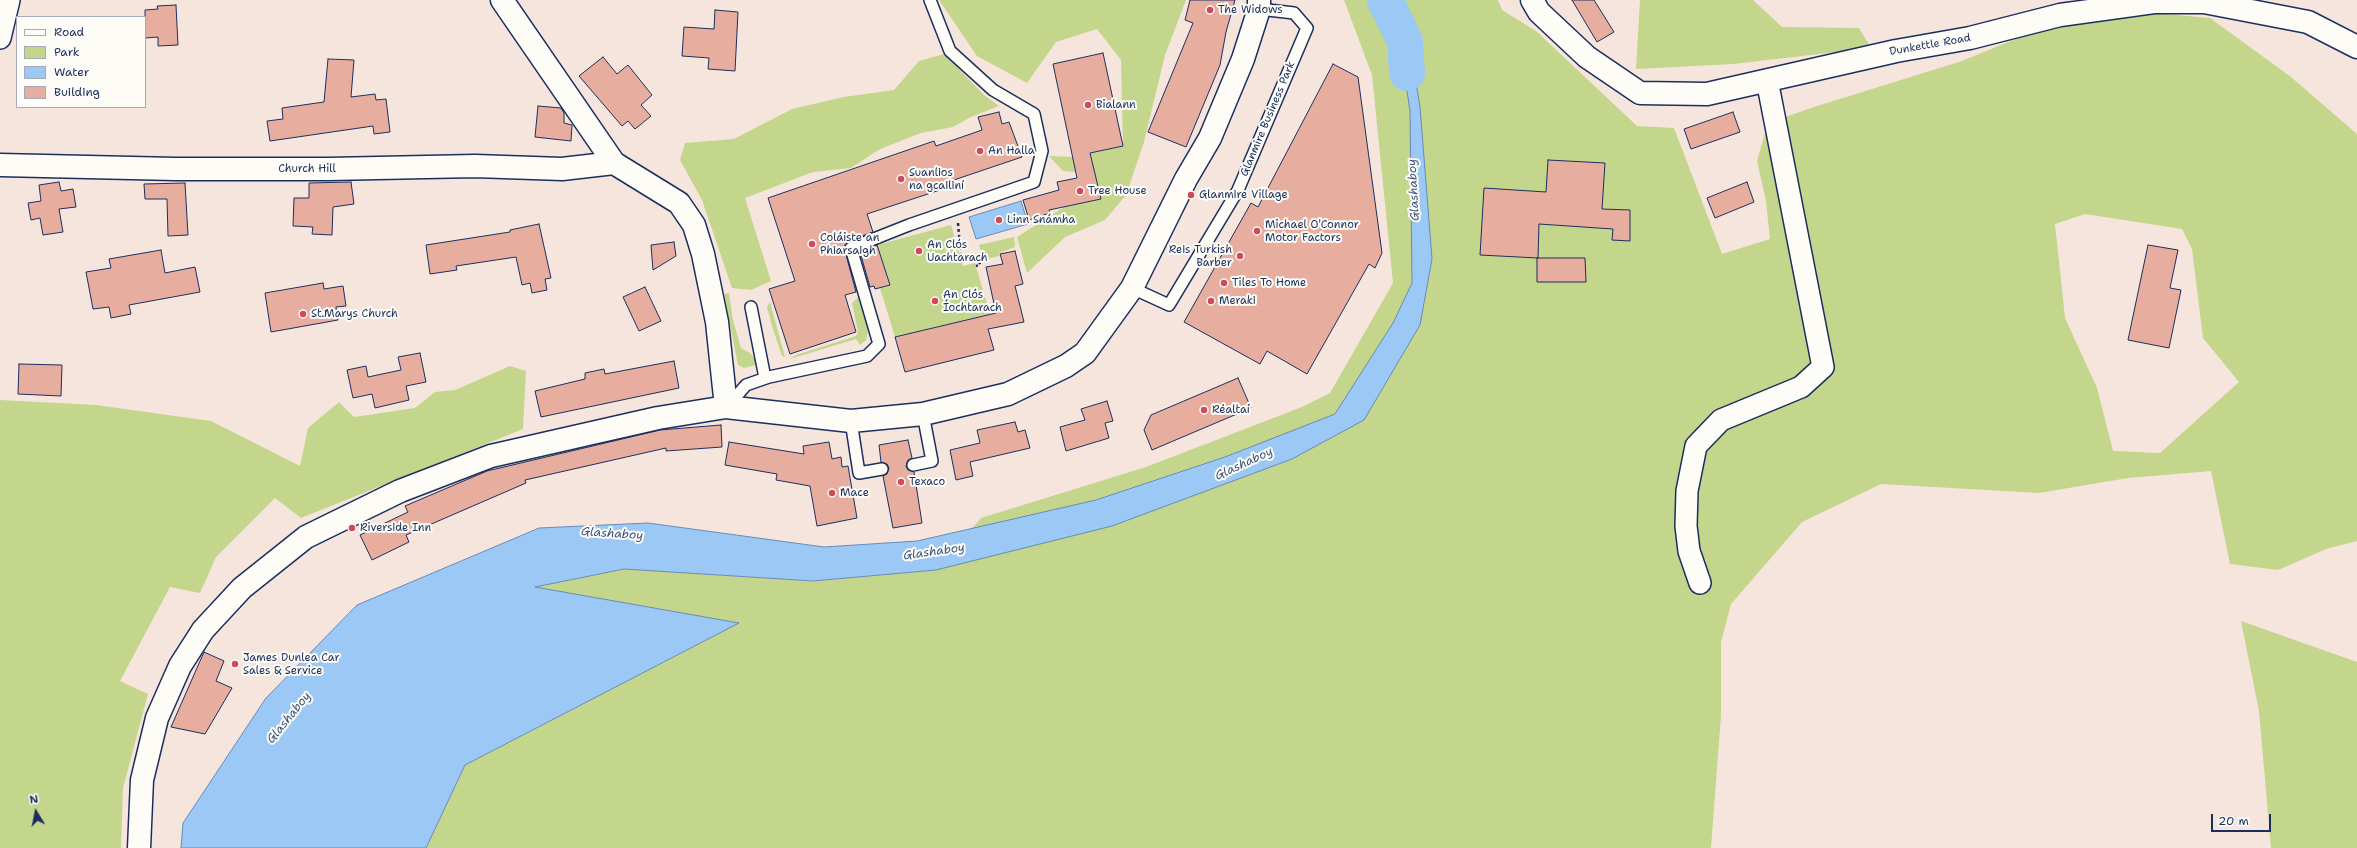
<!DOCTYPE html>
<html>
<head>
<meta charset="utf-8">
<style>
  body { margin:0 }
  #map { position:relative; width:2357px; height:848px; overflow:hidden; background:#f6e5dd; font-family:"Shantell Sans",sans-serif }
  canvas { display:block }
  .legend { position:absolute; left:16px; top:16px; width:130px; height:92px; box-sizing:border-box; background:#fdfcf7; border:1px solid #a3aaba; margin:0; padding:5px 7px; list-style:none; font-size:12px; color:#1b2f5e }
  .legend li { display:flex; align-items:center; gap:8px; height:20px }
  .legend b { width:20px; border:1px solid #a3aaba }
  .north { position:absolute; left:16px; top:792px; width:40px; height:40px; -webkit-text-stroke:3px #fdfcf7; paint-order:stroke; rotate:350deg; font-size:11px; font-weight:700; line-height:16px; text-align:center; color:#1b2f5e }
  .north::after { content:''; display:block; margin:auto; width:14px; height:18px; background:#1b2f5e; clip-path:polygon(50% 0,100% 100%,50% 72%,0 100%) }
  .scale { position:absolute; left:2211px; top:814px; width:60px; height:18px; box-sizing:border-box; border:2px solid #1b2f5e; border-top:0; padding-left:5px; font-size:12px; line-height:14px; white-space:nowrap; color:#1b2f5e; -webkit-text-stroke:3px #fdfcf7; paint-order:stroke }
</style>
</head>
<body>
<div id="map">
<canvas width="2357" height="848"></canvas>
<ul class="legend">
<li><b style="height:5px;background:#fdfcf7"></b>Road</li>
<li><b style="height:11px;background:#c3d68b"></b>Park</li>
<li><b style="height:11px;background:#9bc8f5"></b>Water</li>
<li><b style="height:11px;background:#e7aea0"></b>Building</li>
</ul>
<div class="north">N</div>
<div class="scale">20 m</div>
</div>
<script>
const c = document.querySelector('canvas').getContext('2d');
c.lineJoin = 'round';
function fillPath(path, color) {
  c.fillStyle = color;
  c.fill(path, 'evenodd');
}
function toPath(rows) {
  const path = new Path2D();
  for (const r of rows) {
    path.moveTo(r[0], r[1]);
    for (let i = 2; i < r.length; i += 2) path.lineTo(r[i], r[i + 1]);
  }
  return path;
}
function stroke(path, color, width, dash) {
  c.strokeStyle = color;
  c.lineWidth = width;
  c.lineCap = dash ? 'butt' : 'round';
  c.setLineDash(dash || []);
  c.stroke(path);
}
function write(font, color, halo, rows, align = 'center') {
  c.font = font + ' "Shantell Sans",sans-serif';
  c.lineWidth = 4;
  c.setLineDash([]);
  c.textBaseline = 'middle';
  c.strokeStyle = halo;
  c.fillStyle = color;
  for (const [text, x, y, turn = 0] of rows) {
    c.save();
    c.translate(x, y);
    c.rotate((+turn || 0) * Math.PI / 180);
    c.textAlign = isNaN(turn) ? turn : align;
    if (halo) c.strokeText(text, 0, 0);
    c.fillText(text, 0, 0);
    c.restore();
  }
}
fillPath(toPath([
  [939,0,1186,0,1165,55,1144,142,1126,195,1105,220,1065,237,1027,273,1017,237,1064,207,1101,199,1095,174,1063,171,1049,156,1073,157,1123,146,1121,60,1097,29,1056,42,1027,83,977,56],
  [1344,0,1498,0,1502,10,1536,31,1637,126,1674,128,1722,254,1770,239,1766,201,1757,161,1768,123,1814,107,1962,61,2067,18,2142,12,2210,18,2291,77,2357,134,2357,541,2326,549,2278,570,2230,564,2211,471,2128,478,2039,493,1881,484,1802,522,1731,604,1721,642,1721,715,1711,848,426,848,465,765,738,623,533,587,624,569,813,581,936,570,981,518,1146,467,1302,407,1330,393,1393,283,1372,75],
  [2085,214,2182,229,2192,249,2203,338,2239,382,2160,453,2113,451,2097,388,2065,318,2055,224],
  [1640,0,1753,0,1782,27,1859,28,1871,48,1733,64,1636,69],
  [944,54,985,96,999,106,971,117,953,127,921,133,880,149,851,168,813,172,745,198,771,281,751,290,732,288,702,200,680,160,685,143,734,139,792,109,844,97,894,90,919,61],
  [951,225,963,266,975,263,990,314,895,337,880,288,890,285,877,245],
  [1014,237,1015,247,999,253,999,256,984,260,979,245],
  [729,293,733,320,741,348,750,353,759,364,744,368,738,365,724,294],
  [861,295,869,326,866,340,860,345,856,339,790,359,796,355,856,336,858,332,852,303],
  [770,302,785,357,782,356,772,326,767,307],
  [510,366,526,371,523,429,301,518,275,498,216,557,200,593,170,587,120,681,148,694,123,788,121,848,0,848,0,400,96,405,211,421,300,466,308,428,339,402,354,417,415,408,435,392,455,390],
  [2241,621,2357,662,2357,848,2271,848,2259,711]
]), '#c3d68b');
const water = toPath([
  [1387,0,1398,0,1406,22,1420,107,1432,259,1420,325,1364,420,1292,459,1112,526,936,570,813,581,624,569,535,587,739,623,465,765,426,848,181,848,183,823,266,698,357,605,539,528,648,523,824,547,917,541,1096,500,1225,457,1335,414,1393,323,1412,283,1410,111,1397,25,1387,0],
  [1021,201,1028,224,976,239,969,217,1021,201]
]);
fillPath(water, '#9bc8f5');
stroke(water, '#688bb9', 1);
stroke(toPath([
  [1385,0,1405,41,1407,73]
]), '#9bc8f5', 36);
const building = toPath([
  [1190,0,1235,0,1226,32,1220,65,1186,147,1148,132,1193,23,1185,20,1190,0],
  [1572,0,1594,0,1614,32,1597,42,1572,0],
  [176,5,178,45,158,46,158,37,145,38,145,10,158,9,157,6,176,5],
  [715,10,738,12,735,71,708,69,709,58,682,56,684,27,714,29,715,10],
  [1103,53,1123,146,1090,153,1101,199,1049,210,1050,213,1029,220,1023,200,1059,190,1057,182,1077,178,1053,64,1103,53],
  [603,57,617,74,628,65,652,95,641,105,651,116,635,129,628,121,622,126,579,76,603,57],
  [328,59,354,60,351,97,375,94,376,100,386,99,390,132,374,134,373,126,270,141,267,121,283,119,282,108,324,102,328,59],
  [1333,64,1358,77,1382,253,1375,268,1369,264,1307,374,1267,351,1260,364,1184,322,1251,203,1258,207,1333,64],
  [538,106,561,108,564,113,564,123,572,125,571,141,535,137,538,106],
  [999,112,1002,124,1009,122,1022,157,942,184,943,189,867,214,873,232,848,241,844,247,856,292,845,295,856,332,790,354,769,289,795,281,768,198,934,141,936,146,982,130,978,117,999,112],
  [1733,112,1740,132,1691,149,1684,129,1733,112],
  [1548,160,1605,163,1602,209,1630,210,1630,241,1612,240,1613,229,1539,224,1538,258,1480,255,1484,188,1546,192,1548,160],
  [59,182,61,191,73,189,76,207,59,209,63,232,43,235,40,218,31,220,28,203,41,201,39,185,59,182],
  [351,182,354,204,333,207,332,235,312,234,313,227,293,226,294,198,309,198,309,183,351,182],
  [1747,182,1754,202,1715,218,1707,198,1747,182],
  [185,183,188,235,168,236,167,199,145,199,144,184,185,183],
  [539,224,551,278,545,279,547,290,532,293,530,283,522,285,516,257,456,266,457,270,430,274,426,245,510,232,510,230,539,224],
  [674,242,676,256,653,270,651,245,674,242],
  [877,245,890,285,875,289,874,286,870,287,860,252,877,245],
  [2148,245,2178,250,2170,288,2181,290,2169,348,2128,340,2148,245],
  [161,250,165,273,195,267,200,292,129,305,131,314,111,318,109,307,93,309,86,272,111,268,109,259,161,250],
  [1015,251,1023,284,1015,286,1024,322,988,329,994,350,905,372,895,337,996,313,986,267,1003,264,1000,254,1015,251],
  [1537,258,1585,258,1586,282,1537,282,1537,258],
  [323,283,324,289,343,286,346,306,336,307,338,320,271,332,265,293,323,283],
  [645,287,661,321,639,331,623,297,645,287],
  [420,353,426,382,406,386,409,400,375,408,372,394,353,398,347,370,366,366,368,377,401,370,398,357,420,353],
  [674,361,679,388,541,417,535,391,585,379,585,373,604,369,605,374,674,361],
  [19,364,62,365,61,396,18,394,19,364],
  [1238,378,1251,408,1152,450,1144,430,1151,415,1238,378],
  [1107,401,1113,421,1105,423,1109,438,1066,451,1060,427,1085,420,1081,409,1107,401],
  [1015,422,1018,432,1025,430,1030,448,970,462,973,476,956,480,950,450,980,443,977,430,1015,422],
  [721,425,722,447,666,451,666,448,525,480,526,483,406,535,409,542,372,560,360,535,408,512,405,506,487,471,660,430,721,425],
  [908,440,912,458,908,460,906,466,908,470,914,472,922,523,893,528,883,476,887,474,889,468,887,464,881,462,879,445,908,440],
  [729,442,804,454,803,446,829,442,832,459,841,457,842,467,848,466,857,518,817,526,810,486,776,480,777,474,725,465,729,442],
  [204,652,224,661,216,681,232,688,205,734,171,727,204,652]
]);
fillPath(building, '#e7aea0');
stroke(building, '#1b2f5e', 1);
const lane = toPath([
  [1132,288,1169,305,1238,190,1307,28,1294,13,1259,9],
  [751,307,765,378],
  [727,407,746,385,769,377,867,356,879,344,851,248,909,225,1034,182,1042,151,1034,114,993,90,950,51,930,0],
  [851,421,859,473,882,469],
  [913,465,932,461,923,414]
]);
const street = toPath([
  [0,38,9,0],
  [1700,583,1689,551,1686,526,1687,491,1696,446,1721,420,1801,387,1823,367,1767,80]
]);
const secondary = toPath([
  [502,0,614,163,679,203,694,225,703,254,717,322,726,407],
  [1532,0,1539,12,1587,57,1640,93,1707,94,1896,51,1970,38,2060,15,2154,2,2204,2,2308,22,2357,47],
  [0,165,175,169,329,169,475,166,562,169,614,163],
  [139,848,142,780,157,718,180,666,203,630,242,588,306,537,400,491,491,456,658,418,726,407,851,421,923,414,1008,394,1066,366,1085,353,1132,288,1186,179,1210,138,1243,59,1259,9,1259,0]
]);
stroke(lane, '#1b2f5e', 14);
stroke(street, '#1b2f5e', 24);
stroke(secondary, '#1b2f5e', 25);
stroke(toPath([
  [958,223,961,259,978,255,980,265,976,266]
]), '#1b2f5e', 2.5, [3, 3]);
stroke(lane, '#fdfcf7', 11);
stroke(street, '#fdfcf7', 21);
stroke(secondary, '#fdfcf7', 22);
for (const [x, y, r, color] of [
  [1210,10,4,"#d1495b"],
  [1088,105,4,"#d1495b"],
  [980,151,4,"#d1495b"],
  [901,179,4,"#d1495b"],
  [1080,191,4,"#d1495b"],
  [1191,195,4,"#d1495b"],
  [999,220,4,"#d1495b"],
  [1257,231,4,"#d1495b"],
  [812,244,4,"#d1495b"],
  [919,251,4,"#d1495b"],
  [1240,256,4,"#d1495b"],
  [1224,283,4,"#d1495b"],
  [935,301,4,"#d1495b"],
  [1211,301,4,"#d1495b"],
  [303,314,4,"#d1495b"],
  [1204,410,4,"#d1495b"],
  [901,482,4,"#d1495b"],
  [832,493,4,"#d1495b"],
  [352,528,4,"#d1495b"],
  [235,664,4,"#d1495b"]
]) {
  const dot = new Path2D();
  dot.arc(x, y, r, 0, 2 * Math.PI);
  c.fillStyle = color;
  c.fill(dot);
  stroke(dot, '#fdfcf7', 1.5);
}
write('11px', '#1b2f5e', '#fdfcf7', [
  ["The Widows",1218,10],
  ["Bialann",1096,105],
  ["An Halla",988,151],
  ["Suanlios",909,173],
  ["na gcailiní",909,186],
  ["Tree House",1088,191],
  ["Glanmire Village",1199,195],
  ["Linn Snámha",1007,220],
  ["Michael O'Connor",1265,225],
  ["Motor Factors",1265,238],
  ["Coláiste an",820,238],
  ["Phiarsaigh",820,251],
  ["An Clós",927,245],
  ["Uachtarach",927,258],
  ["Reis Turkish",1232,250,"right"],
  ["Barber",1232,263,"right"],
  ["Tiles To Home",1232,283],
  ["An Clós",943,295],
  ["Íochtarach",943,308],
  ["Meraki",1219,301],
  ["St.Marys Church",311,314],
  ["Réaltaí",1212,410],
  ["Texaco",909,482],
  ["Mace",840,493],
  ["Riverside Inn",360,528],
  ["James Dunlea Car",243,658],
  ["Sales & Service",243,671]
], 'left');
write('11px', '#1b2f5e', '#fdfcf7', [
  ["Dunkettle Road",1930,45,-10],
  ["Glanmire Business Park",1268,119,-67],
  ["Church Hill",307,169]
]);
write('italic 12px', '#3b5584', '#fdfcf7', [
  ["Glashaboy",1414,190,-93],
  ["Glashaboy",1244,464,-25],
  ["Glashaboy",612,534,4],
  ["Glashaboy",934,552,-8],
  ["Glashaboy",289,718,-51]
]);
</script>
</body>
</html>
